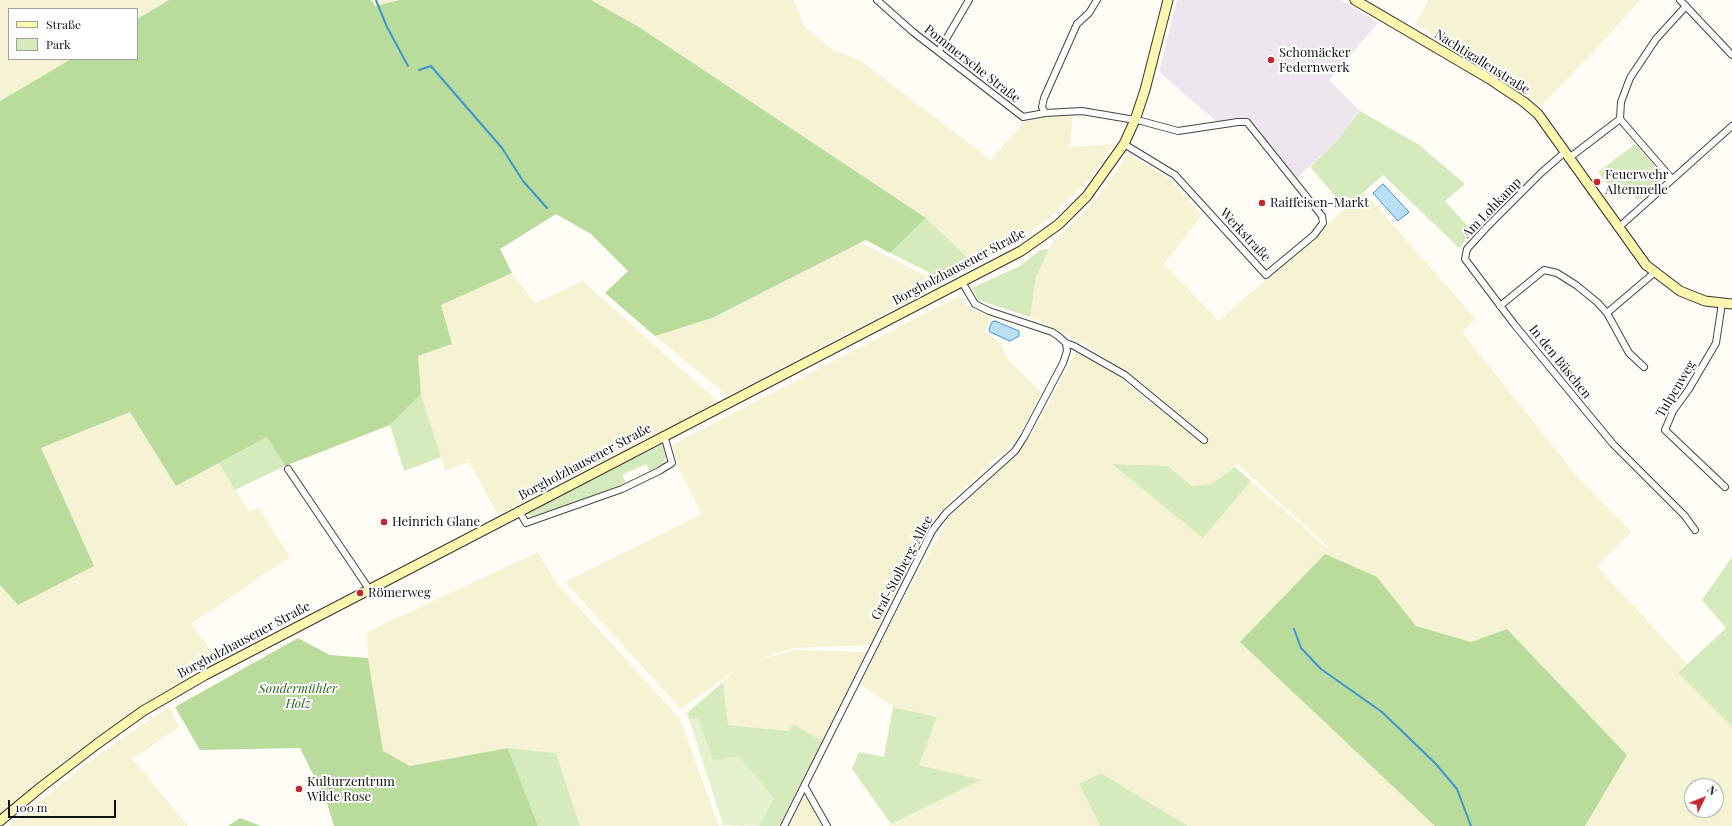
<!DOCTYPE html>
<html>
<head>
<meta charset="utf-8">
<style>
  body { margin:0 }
  #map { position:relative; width:1732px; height:826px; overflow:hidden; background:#fffdf5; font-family:"Playfair Display",serif }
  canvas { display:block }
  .legend { position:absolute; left:8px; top:8px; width:130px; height:52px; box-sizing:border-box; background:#fff; border:1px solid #a0a0a0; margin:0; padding:5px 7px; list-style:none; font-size:12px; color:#111 }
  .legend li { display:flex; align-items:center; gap:8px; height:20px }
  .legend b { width:20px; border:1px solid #a0a0a0 }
  .north { position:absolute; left:1684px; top:778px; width:40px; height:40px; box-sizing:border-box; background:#fff; border:1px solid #a0a0a0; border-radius:50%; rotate:47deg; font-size:11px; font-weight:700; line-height:16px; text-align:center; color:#111 }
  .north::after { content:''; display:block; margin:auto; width:14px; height:18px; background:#c4262e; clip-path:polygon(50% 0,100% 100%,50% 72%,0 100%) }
  .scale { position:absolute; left:8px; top:800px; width:108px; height:18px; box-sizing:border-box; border:2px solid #111; border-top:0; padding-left:5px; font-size:12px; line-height:14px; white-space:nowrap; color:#111; -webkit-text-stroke:3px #fff; paint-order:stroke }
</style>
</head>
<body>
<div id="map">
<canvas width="1732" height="826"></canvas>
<ul class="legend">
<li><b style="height:5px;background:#fff6b0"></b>Straße</li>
<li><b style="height:11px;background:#d5ebbd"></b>Park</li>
</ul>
<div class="north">N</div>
<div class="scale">100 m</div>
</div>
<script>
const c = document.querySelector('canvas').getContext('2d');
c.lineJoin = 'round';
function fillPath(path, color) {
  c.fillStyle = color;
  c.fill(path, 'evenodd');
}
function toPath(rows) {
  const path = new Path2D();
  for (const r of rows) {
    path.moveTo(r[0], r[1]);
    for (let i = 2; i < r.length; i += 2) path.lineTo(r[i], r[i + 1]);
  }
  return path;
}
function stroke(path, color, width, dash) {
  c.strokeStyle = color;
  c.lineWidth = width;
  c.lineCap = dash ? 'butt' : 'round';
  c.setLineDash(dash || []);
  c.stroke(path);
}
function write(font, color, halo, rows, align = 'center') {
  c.font = font + ' "Playfair Display",serif';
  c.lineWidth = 4;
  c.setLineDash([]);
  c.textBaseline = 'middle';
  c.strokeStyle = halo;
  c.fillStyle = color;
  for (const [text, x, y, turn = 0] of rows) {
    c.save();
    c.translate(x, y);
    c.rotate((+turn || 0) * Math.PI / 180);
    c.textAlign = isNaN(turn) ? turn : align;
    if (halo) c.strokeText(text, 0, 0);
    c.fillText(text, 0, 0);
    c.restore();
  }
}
fillPath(toPath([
  [1177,0,1341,0,1378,23,1329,80,1360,111,1337,141,1297,178,1245,119,1217,122,1159,72]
]), '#eee6ef');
fillPath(toPath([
  [0,0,169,0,137,19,137,9,9,9,9,59,71,59,0,101],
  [371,0,400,0,375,6],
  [591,0,794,0,804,26,833,50,860,60,991,160,1024,122,1042,116,1073,115,1070,147,1114,144,1091,178,1048,219,1014,243,975,265,926,218,639,27],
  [1429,0,1640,0,1590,56,1540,107,1524,90,1417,25,1415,23],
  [1128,154,1170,179,1202,215,1164,264,1219,321,1364,192,1476,319,1462,332,1572,470,1631,532,1597,566,1688,665,1678,673,1732,727,1732,826,1585,826,1627,755,1507,629,1471,642,1415,626,1377,577,1435,826,1188,826,1101,773,1079,784,1100,826,887,826,981,780,918,765,937,717,893,707,858,683,949,517,1023,446,1036,426,1078,348,1118,375,1151,405,1159,398,1086,345,1030,317,1036,277,1052,242,1080,217,1097,198],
  [1238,464,1327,546,1327,548,1251,481,1203,538,1168,466,1192,486,1211,484],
  [1692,786,1716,786,1716,810,1692,810],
  [861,243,942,284,728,396,655,336,712,318],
  [512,273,535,303,583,281,718,402,498,515,469,462,445,471,421,394,418,356,452,344,441,305],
  [959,296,972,310,992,316,985,332,1001,343,1008,360,1042,393,1018,438,943,508,932,523,870,645,792,648,758,660,795,650,867,652,823,741,793,724,789,731,727,725,723,682,733,672,681,709,565,582,702,514,677,464,672,445],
  [130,412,176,485,219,463,249,511,259,508,290,557,191,624,220,661,145,703,72,755,0,818,0,585,18,605,41,448],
  [538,552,555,581,680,719,719,826,580,826,556,753,508,748,410,766,383,751,368,658,367,632],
  [169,707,179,727,133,759,188,826,9,826,99,754],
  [802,797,809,799,825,826,787,826]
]), '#f6f3d4');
fillPath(toPath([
  [1360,111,1418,144,1465,184,1445,201,1473,232,1459,248,1383,175,1346,208,1310,167,1337,141],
  [1635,144,1665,178,1637,200,1626,186,1616,195,1598,172],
  [926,218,975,265,947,281,890,253],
  [1049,249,1036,277,1030,317,978,300,972,288,1020,266,1040,250],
  [421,394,441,457,404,471,390,425],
  [267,437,285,466,235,490,219,463],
  [664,444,667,453,664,463,650,471,646,464,622,475,626,483,546,512,532,516,527,514,528,510],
  [1112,464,1168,466,1192,486,1211,484,1235,467,1251,481,1203,538],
  [1732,557,1732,727,1678,673,1726,628,1702,600],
  [723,682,728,725,789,731,793,724,823,741,779,826,759,826,774,798,713,760,698,719,689,719,687,713],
  [893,707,937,717,919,765,981,780,891,824,852,769,859,752,884,757],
  [508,748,556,753,580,826,538,826],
  [1101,773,1188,826,1100,826,1079,784]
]), '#d5ebbd');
fillPath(toPath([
  [169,0,371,0,375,6,400,0,591,0,639,27,926,218,890,253,866,240,712,318,655,336,605,293,628,271,591,234,556,214,500,249,512,273,441,305,452,344,418,356,421,394,390,425,285,466,267,437,176,486,130,412,41,448,94,566,18,605,0,585,0,101,71,59,137,59,137,19],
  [1325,554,1377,577,1416,626,1471,642,1507,629,1627,755,1585,826,1435,826,1240,642],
  [298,638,330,655,368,658,383,751,410,766,508,748,538,826,334,826,326,800,300,748,200,750,175,707],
  [240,818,261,826,228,826]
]), '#b9dc9c');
fillPath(toPath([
  [698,718,713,760,739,756,774,798,759,826,723,825,689,719]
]), '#e6f2cf');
const water = toPath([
  [1383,184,1409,212,1398,221,1373,193,1383,184],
  [995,321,1019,331,1019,336,1010,341,990,332,989,329,992,322,995,321]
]);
fillPath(water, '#b9e0f7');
stroke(water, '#3f96cf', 1);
stroke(toPath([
  [376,0,387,27,408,66],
  [419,70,431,66,436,72,502,148,523,181,547,208],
  [1294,629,1301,648,1321,669,1382,712,1436,764,1457,789,1471,826]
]), '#3f96cf', 2);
const street = toPath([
  [877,0,913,32,1023,117,1045,113,1082,111,1141,121,1178,131,1238,122,1247,122,1322,216,1323,223,1314,235,1266,275,1175,175,1124,144],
  [1680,0,1732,55],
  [939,51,969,0],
  [1045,113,1042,107,1044,98,1077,24,1089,13,1097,0],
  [1620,119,1672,179],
  [1565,152,1541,173,1486,228,1467,249,1465,259,1514,324,1613,444,1685,516,1695,530],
  [1569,158,1620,119,1621,102,1630,78,1656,39,1686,6],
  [1618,228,1732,126],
  [962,282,975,304,989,311,1052,332,1058,336,1066,343,1074,346,1125,375,1204,440],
  [1722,303,1716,343,1689,389,1673,411,1665,430,1725,487],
  [1500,306,1544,270,1557,273,1576,285,1597,302,1607,313,1629,353,1644,367],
  [1607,313,1654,273],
  [288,469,369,589],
  [519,511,526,523,622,489,659,471,672,463,664,435],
  [805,787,827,826],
  [784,826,932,531,946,513,1015,451,1024,437,1063,363,1067,351,1066,343]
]);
const secondary = toPath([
  [1355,0,1488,78,1524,102,1538,114,1646,265,1680,291,1705,301,1732,304],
  [0,821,41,787,97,744,143,711,205,675,1021,251,1041,237,1059,224,1087,196,1124,144,1135,120,1145,90,1168,0]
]);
stroke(street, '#444', 8);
stroke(secondary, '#333', 11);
stroke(street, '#fff', 6);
stroke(secondary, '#fff6b0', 9);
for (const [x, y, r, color] of [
  [1271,60,4,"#c4262e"],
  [1597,182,4,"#c4262e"],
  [1262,203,4,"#c4262e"],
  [384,522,4,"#c4262e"],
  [360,593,4,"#c4262e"],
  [299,789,4,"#c4262e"]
]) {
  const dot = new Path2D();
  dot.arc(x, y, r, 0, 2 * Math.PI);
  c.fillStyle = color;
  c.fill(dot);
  stroke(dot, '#fff', 1.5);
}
write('13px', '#111', '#fff', [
  ["Schomäcker",1279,53],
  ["Federnwerk",1279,68],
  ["Feuerwehr",1605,175],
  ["Altenmelle",1605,190],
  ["Raiffeisen-Markt",1270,203],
  ["Heinrich Glane",392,522],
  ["Römerweg",368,593],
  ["Kulturzentrum",307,782],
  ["Wilde Rose",307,797]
], 'left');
write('13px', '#111', '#fff', [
  ["Nachtigallenstraße",1482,62,32],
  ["Pommersche Straße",972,64,38],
  ["Am Lohkamp",1492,208,-46],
  ["Werkstraße",1245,235,47],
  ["Borgholzhausener Straße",959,267,-28],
  ["In den Büschen",1560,362,51],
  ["Tulpenweg",1676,389,-59],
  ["Borgholzhausener Straße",585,462,-28],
  ["Graf-Stolberg-Allee",902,568,-62],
  ["Borgholzhausener Straße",244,640,-28]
]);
write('italic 13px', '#2f6b1f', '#fff', [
  ["Sondermühler",298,689],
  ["Holz",298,704]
]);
</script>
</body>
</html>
